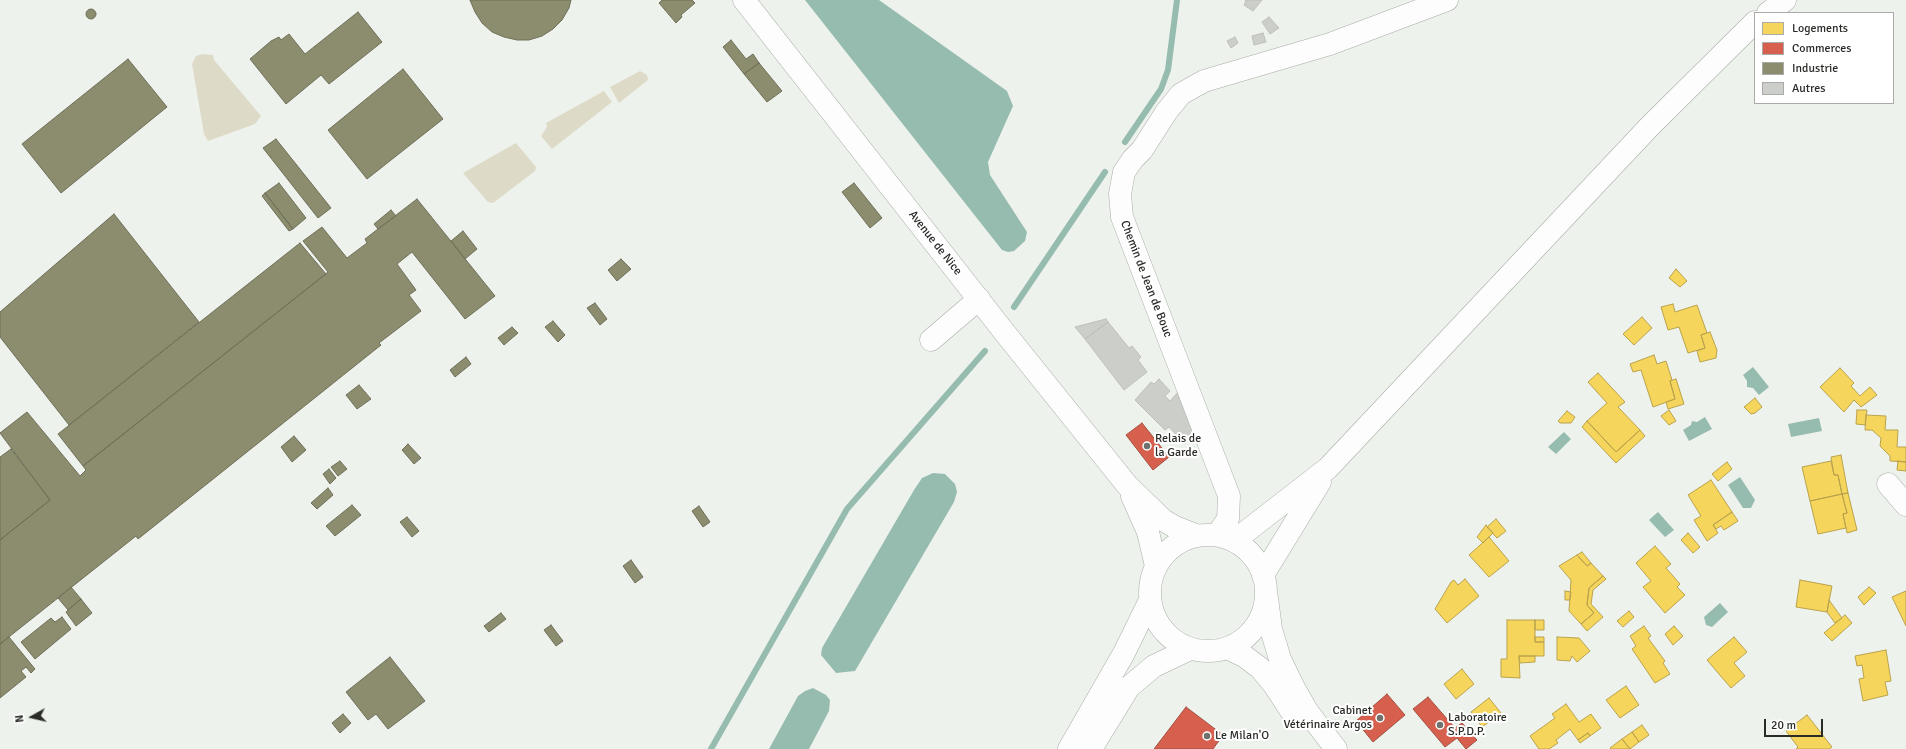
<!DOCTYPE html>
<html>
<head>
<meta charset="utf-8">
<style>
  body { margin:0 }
  #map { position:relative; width:1906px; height:749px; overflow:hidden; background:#eef2ec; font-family:Signika,sans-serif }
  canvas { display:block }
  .legend { position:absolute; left:1754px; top:12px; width:140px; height:92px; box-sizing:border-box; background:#fff; border:1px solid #aaaba9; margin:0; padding:5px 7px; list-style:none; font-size:12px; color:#2a2c28 }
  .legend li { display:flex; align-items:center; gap:8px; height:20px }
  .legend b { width:20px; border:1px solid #aaaba9 }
  .north { position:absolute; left:12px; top:697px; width:40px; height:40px; -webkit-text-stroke:3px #fff; paint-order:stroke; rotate:262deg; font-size:11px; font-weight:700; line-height:16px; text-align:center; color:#2a2c28 }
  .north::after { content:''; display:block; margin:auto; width:14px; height:18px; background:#2a2c28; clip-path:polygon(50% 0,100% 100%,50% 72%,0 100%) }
  .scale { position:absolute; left:1764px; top:719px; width:59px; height:18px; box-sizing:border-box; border:2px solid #2a2c28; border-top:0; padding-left:5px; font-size:12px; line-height:14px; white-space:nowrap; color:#2a2c28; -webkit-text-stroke:3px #fff; paint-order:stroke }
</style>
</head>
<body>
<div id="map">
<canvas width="1906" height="749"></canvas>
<ul class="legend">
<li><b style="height:11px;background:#f6d55c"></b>Logements</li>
<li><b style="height:11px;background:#d6604d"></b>Commerces</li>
<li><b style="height:11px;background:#8c8c6e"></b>Industrie</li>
<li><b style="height:11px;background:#cccec9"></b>Autres</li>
</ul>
<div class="north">N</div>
<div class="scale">20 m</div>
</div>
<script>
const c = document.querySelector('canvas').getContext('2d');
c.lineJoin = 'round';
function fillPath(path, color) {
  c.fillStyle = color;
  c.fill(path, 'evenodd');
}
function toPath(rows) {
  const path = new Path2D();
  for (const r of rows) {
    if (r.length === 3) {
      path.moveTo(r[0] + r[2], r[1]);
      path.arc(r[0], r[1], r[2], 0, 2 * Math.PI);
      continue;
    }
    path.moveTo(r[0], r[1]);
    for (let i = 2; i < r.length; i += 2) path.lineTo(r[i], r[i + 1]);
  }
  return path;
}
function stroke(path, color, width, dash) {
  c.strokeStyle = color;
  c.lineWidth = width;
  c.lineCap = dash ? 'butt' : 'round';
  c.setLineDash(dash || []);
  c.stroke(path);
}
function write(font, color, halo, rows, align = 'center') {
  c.font = font + ' Signika,sans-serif';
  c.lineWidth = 4;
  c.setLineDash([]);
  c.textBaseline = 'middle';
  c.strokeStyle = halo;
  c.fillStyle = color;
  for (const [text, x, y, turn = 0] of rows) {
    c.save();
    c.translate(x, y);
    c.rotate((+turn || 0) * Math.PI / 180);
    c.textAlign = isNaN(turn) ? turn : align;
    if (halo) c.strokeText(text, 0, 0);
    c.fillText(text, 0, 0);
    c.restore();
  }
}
fillPath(toPath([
  [202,54,213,55,214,60,261,116,255,124,208,141,204,134,192,64,196,56],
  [640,71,647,75,648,80,619,103,610,87],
  [604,91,612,102,552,149,541,136,547,127,546,123],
  [516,143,536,167,535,171,493,203,488,202,463,173]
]), '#dedac8');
fillPath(toPath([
  [805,0,879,0,1007,91,1013,106,988,162,990,175,1027,232,1025,241,1014,251,1008,252,1002,250],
  [1753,367,1769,387,1759,395,1753,388,1747,387,1747,381,1743,375],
  [1705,417,1712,429,1689,441,1683,430,1691,425,1692,421,1697,422],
  [1819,418,1822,431,1791,437,1788,424],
  [1564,432,1571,439,1556,454,1548,447],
  [933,473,945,474,955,484,957,492,954,502,855,671,836,673,821,655,822,648,914,490,922,478],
  [1740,477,1755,500,1751,508,1743,508,1728,485],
  [1658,512,1674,530,1665,537,1649,520],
  [1720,603,1728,612,1712,627,1706,625,1704,617],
  [813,688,826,695,830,700,829,711,809,749,769,749,798,696,805,691]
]), '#96bcb0');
const homes = toPath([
  [1676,269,1687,281,1680,287,1669,278,1676,269],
  [1673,304,1675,312,1697,305,1707,333,1701,335,1705,348,1688,353,1679,327,1668,330,1661,307,1673,304],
  [1642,317,1652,328,1634,345,1623,334,1642,317],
  [1710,332,1717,350,1716,358,1700,362,1697,351,1705,348,1701,335,1710,332],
  [1654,355,1657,364,1666,361,1672,380,1670,381,1675,399,1653,407,1641,370,1633,372,1630,364,1654,355],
  [1840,368,1854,383,1851,386,1860,396,1870,387,1877,395,1861,407,1854,400,1844,412,1820,387,1840,368],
  [1598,373,1625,402,1618,407,1640,430,1616,452,1587,421,1607,403,1588,382,1598,373],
  [1676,379,1684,404,1668,409,1666,402,1675,399,1670,381,1676,379],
  [1755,398,1762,407,1755,413,1751,414,1744,407,1755,398],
  [1669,410,1676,421,1669,425,1661,416,1669,410],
  [1857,410,1867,410,1865,425,1856,424,1857,410],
  [1567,411,1575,417,1571,423,1560,423,1558,421,1567,411],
  [1866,415,1886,416,1885,430,1898,430,1897,447,1906,447,1906,462,1890,461,1890,456,1880,446,1881,438,1872,430,1865,430,1866,415],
  [1587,421,1616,452,1640,430,1645,436,1616,463,1582,427,1587,421],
  [1841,455,1848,493,1842,494,1838,475,1834,475,1831,457,1841,455],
  [1831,461,1834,475,1838,475,1842,494,1810,501,1802,467,1831,461],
  [1898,461,1906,462,1906,471,1897,470,1898,461],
  [1727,462,1732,469,1718,481,1712,474,1727,462],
  [1711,480,1732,512,1713,525,1718,533,1707,541,1694,520,1701,516,1688,495,1711,480],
  [1848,493,1857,530,1847,533,1843,514,1847,513,1842,494,1848,493],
  [1842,494,1847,513,1843,514,1846,528,1818,534,1810,501,1842,494],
  [1732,512,1738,521,1724,530,1721,526,1716,529,1713,525,1732,512],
  [1496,519,1506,531,1497,538,1487,527,1496,519],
  [1486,525,1493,533,1483,543,1477,537,1486,525],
  [1688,533,1700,547,1693,553,1681,540,1688,533],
  [1489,537,1509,561,1489,577,1469,555,1489,537],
  [1655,546,1671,564,1666,568,1680,584,1677,587,1685,595,1665,613,1643,587,1651,581,1636,563,1655,546],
  [1582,552,1591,563,1587,566,1577,555,1582,552],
  [1577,555,1587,566,1591,563,1603,576,1589,588,1587,605,1594,613,1581,624,1569,611,1571,580,1559,566,1577,555],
  [1603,576,1606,579,1593,590,1591,604,1603,617,1587,631,1581,624,1594,613,1587,605,1589,588,1603,576],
  [1465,579,1479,596,1447,623,1435,609,1451,582,1454,580,1458,585,1465,579],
  [1800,580,1832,586,1827,612,1796,607,1800,580],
  [1869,587,1876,593,1864,605,1858,597,1869,587],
  [1565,591,1571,592,1570,600,1565,600,1565,591],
  [1906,591,1906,626,1892,597,1906,591],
  [1829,600,1842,618,1835,623,1827,612,1829,600],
  [1629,611,1634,617,1623,627,1617,621,1629,611],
  [1845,615,1852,623,1832,641,1824,633,1845,615],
  [1507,620,1535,620,1535,642,1544,642,1544,656,1519,656,1520,678,1501,677,1501,659,1507,659,1507,620],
  [1535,620,1544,620,1544,630,1535,630,1535,620],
  [1644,626,1651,636,1648,638,1665,661,1663,663,1670,674,1655,683,1632,649,1636,646,1630,636,1644,626],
  [1674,626,1683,636,1673,645,1665,634,1674,626],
  [1535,637,1544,637,1544,642,1535,642,1535,637],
  [1557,637,1579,638,1590,651,1577,662,1572,656,1570,661,1557,660,1557,637],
  [1734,637,1747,652,1734,663,1745,676,1731,688,1707,660,1734,637],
  [1886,650,1891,681,1885,682,1888,695,1863,701,1859,679,1864,678,1862,665,1857,666,1855,656,1886,650],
  [1519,656,1535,656,1535,662,1520,663,1519,656],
  [1462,669,1474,684,1456,699,1444,684,1462,669],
  [1626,686,1639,705,1620,718,1606,700,1626,686],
  [1489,698,1501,713,1482,727,1471,712,1489,698],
  [1566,704,1579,722,1591,714,1601,728,1590,736,1588,733,1578,740,1570,729,1556,740,1558,743,1549,749,1539,749,1530,736,1555,718,1552,714,1566,704],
  [1807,715,1832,747,1829,749,1796,749,1798,747,1786,731,1807,715],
  [1642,725,1649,735,1639,742,1632,732,1642,725],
  [1632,732,1639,742,1630,749,1622,739,1632,732],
  [1588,733,1590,736,1580,743,1578,740,1588,733],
  [1622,739,1630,749,1611,749,1610,748,1622,739]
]);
fillPath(homes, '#f6d55c');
stroke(homes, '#b9a24c', 1);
const shops = toPath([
  [1142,423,1169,457,1153,470,1126,435,1142,423],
  [1387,694,1405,715,1373,742,1356,721,1387,694],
  [1428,697,1455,728,1462,723,1477,740,1466,749,1457,738,1445,747,1413,709,1428,697],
  [1186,707,1223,735,1213,749,1154,749,1186,707]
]);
fillPath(shops, '#d6604d');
stroke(shops, '#a25042', 1);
const industry = toPath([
  [470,0,571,0,569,8,562,20,553,29,542,36,529,40,517,40,504,37,492,32,482,23,475,12,470,0],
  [662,0,692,0,695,3,681,15,682,17,676,23,659,3,662,0],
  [91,14,5],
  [358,12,382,42,329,84,321,75,286,104,250,59,271,41,279,37,281,40,289,34,305,54,358,12],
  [731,40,746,59,753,54,759,63,744,74,723,47,731,40],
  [128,59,167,107,61,193,22,144,128,59],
  [759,63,782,91,767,102,744,74,759,63],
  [403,69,443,119,367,179,328,130,403,69],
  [276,139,331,208,318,218,263,148,276,139],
  [279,183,306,218,293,229,265,193,279,183],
  [854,183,882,218,870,228,842,192,854,183],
  [265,193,293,229,289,231,262,196,265,193],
  [417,199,495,296,465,319,412,252,397,264,416,290,409,295,421,311,379,343,381,345,138,539,136,536,0,644,0,540,50,500,0,433,27,412,80,476,86,470,83,466,328,272,303,241,322,227,347,258,367,243,365,239,417,199],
  [391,210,396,216,378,229,374,224,391,210],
  [114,214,199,322,69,425,0,337,0,312,114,214],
  [463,231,477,249,465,259,451,241,463,231],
  [300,243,326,274,83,466,58,434,300,243],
  [621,259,631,269,617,281,608,270,621,259],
  [595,303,607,319,600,325,587,308,595,303],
  [553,321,565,335,558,342,545,327,553,321],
  [512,327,518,333,504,345,498,338,512,327],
  [466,357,471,364,455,377,450,370,466,357],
  [359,385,371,399,357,409,346,395,359,385],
  [294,436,306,450,292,462,281,447,294,436],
  [408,444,421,458,414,464,402,450,408,444],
  [11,449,50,500,0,540,0,457,11,449],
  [340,461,347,469,338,476,331,467,340,461],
  [329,469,336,478,330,484,323,474,329,469],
  [328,488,333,495,317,509,311,503,328,488],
  [352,505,361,515,335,536,326,526,352,505],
  [699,506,710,522,703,527,692,511,699,506],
  [407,517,419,531,412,537,400,522,407,517],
  [631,560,643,577,635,583,623,566,631,560],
  [71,587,81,599,68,610,58,598,71,587],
  [81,599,92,613,76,626,66,612,81,599],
  [501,613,506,619,489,632,484,626,501,613],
  [62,617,71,629,35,659,21,642,51,618,55,622,62,617],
  [551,625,563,641,556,646,544,630,551,625],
  [9,637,35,669,31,673,26,667,21,671,26,677,0,698,0,644,9,637],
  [390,657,425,701,388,729,376,714,368,720,346,692,390,657],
  [343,714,351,723,340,733,332,723,343,714]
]);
fillPath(industry, '#8c8c6e');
stroke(industry, '#6f6f59', 1);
stroke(toPath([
  [1125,142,1161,89,1168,70,1177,0],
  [1014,307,1105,172],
  [711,749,847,509,985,351]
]), '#96bcb0', 6);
const building = toPath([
  [1245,0,1262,0,1253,11,1244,5,1246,1,1245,0],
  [1269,17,1279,28,1270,34,1262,22,1269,17],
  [1263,33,1266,42,1254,45,1252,36,1263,33],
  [1235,37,1238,43,1231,48,1227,41,1235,37],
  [1106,319,1108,322,1085,339,1075,327,1106,319],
  [1108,322,1129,348,1132,346,1141,357,1138,360,1147,372,1124,390,1085,339,1108,322],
  [1159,379,1170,391,1165,396,1170,401,1179,391,1195,434,1185,444,1169,427,1165,430,1135,400,1151,382,1154,384,1159,379]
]);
fillPath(building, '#cccec9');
stroke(building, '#bdbfba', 1);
const minor = toPath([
  [1768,13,1785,0],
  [931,340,979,299],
  [1888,484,1906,505],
  [1217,535,1228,519,1229,496,1122,217,1120,194,1124,172,1133,159,1142,150,1167,111,1181,94,1204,81,1330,44,1447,0],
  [1234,541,1328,468,1650,126,1755,22],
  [1263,575,1320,482]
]);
const major = toPath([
  [744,0,1005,333,1127,485,1163,520,1175,527,1198,536],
  [1132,496,1148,532,1156,566],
  [1208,593,58],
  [1267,598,1271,629,1280,659,1294,688,1307,711,1336,749],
  [1227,648,1244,656,1260,668,1274,685,1295,717],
  [1069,749,1124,653,1150,600],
  [1091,749,1129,687,1154,666,1190,649]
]);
stroke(minor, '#a8aca7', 23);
stroke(major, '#a8aca7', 23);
stroke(minor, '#fcfdfc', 22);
stroke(major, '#fcfdfc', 22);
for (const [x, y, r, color] of [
  [1147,446,4,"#6f716d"],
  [1380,718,4,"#6f716d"],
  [1440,725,4,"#6f716d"],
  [1207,736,4,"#6f716d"]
]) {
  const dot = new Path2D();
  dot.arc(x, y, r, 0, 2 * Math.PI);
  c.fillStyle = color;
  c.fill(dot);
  stroke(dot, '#fff', 1.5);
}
write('12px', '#2a2c28', '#fff', [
  ["Avenue de Nice",935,243,52],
  ["Chemin de Jean de Bouc",1146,279,69]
]);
write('12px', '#2a2c28', '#fff', [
  ["Relais de",1155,439],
  ["la Garde",1155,453],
  ["Cabinet",1372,711,"right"],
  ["Vétérinaire Argos",1372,725,"right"],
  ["Laboratoire",1448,718],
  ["S.P.D.P.",1448,732],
  ["Le Milan'O",1215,736]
], 'left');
</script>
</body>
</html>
